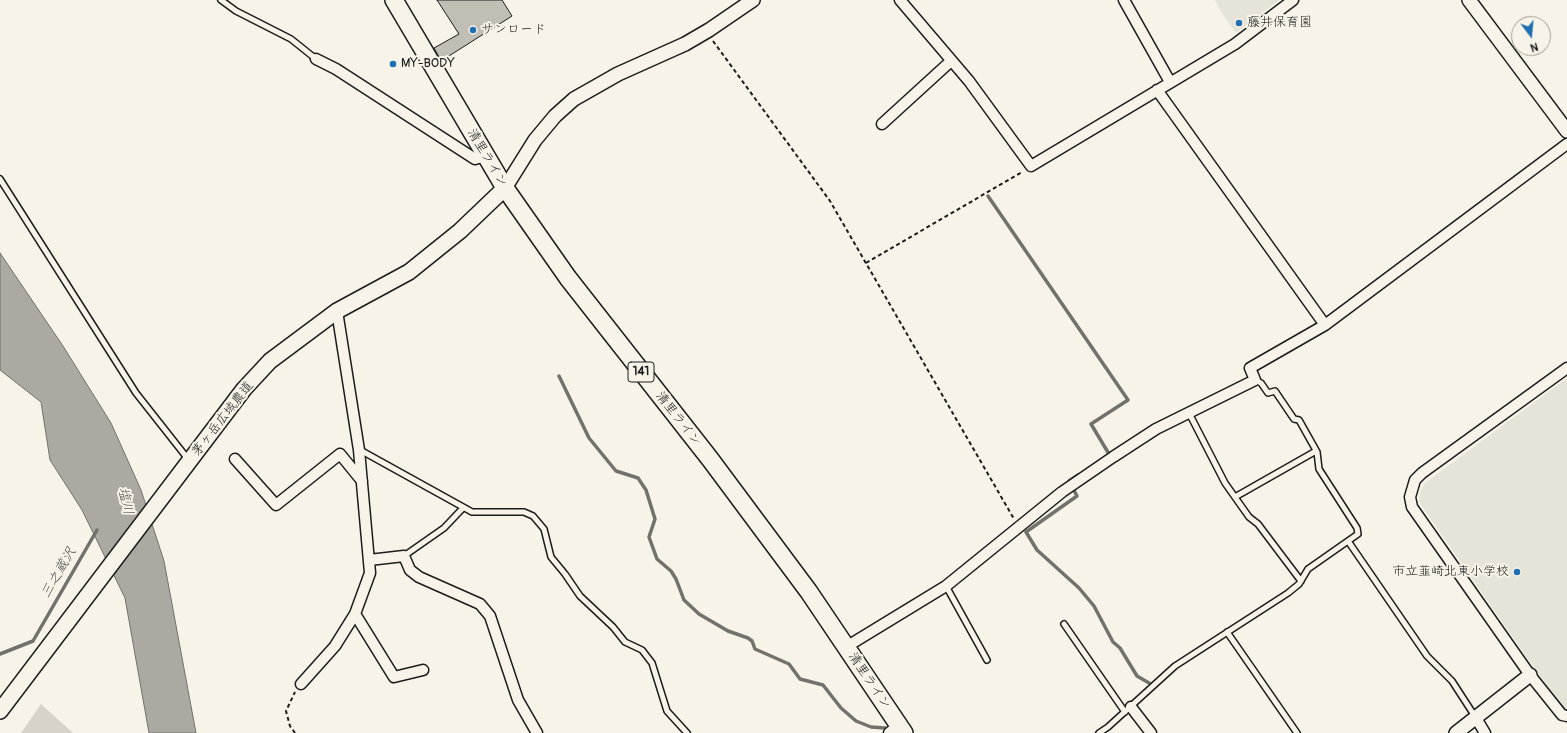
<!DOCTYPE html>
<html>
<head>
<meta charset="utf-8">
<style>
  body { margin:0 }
  #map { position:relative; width:1567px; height:733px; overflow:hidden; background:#f7f3e8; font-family:Pangolin,sans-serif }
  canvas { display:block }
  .north { position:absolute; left:1511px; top:16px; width:40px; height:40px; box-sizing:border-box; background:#f7f3e8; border:1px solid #9f9d96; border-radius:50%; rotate:164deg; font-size:11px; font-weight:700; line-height:16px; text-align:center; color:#1c1c1c }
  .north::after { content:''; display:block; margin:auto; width:14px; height:18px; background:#1f6fb2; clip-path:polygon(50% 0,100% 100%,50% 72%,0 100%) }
</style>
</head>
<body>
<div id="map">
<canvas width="1567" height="733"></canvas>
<div class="north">N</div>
</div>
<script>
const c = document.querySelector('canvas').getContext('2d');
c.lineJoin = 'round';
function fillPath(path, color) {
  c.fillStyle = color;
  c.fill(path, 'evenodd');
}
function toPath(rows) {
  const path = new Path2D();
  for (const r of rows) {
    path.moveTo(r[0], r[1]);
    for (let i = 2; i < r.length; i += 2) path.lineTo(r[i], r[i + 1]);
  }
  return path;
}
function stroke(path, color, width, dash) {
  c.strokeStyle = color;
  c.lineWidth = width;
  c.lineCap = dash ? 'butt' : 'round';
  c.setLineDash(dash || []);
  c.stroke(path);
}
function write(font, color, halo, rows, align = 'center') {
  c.font = font + ' Pangolin,"Klee One",sans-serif';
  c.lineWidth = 4;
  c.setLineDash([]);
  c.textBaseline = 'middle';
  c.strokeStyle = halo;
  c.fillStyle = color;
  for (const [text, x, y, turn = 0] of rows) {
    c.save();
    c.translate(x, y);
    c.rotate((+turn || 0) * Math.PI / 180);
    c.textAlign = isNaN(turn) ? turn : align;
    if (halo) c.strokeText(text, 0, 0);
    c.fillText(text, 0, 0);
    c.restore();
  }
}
fillPath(toPath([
  [1215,0,1279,0,1236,33,1221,12],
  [1567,378,1567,712,1564,712,1556,700,1419,502,1420,492,1425,483]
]), '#e6e3d9');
fillPath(toPath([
  [41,704,73,733,21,733]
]), '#d7d3cb');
const water = toPath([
  [0,253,63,346,111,423,141,490,164,561,196,733,149,733,125,598,82,510,50,460,41,402,0,370,0,253]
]);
fillPath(water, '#aca9a2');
stroke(water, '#72716c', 1);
stroke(toPath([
  [988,196,1128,400,1091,424,1109,454,1107,456],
  [559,376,589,438,616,471,638,478,646,490,655,519,649,537,657,559,671,571,676,579,684,600,699,614,728,631,748,638,752,641,755,649,789,664,800,679,823,685,841,708,856,721,871,727,885,728,888,732],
  [1078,475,1069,481,1077,496,1026,532,1037,550,1079,588,1094,606,1113,642,1120,648,1137,676,1149,683],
  [0,654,33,641,97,530]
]), '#72716c', 3.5);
const building = toPath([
  [437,0,502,0,512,16,441,61,434,48,459,34,437,0]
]);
fillPath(building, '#c0beb5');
stroke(building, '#1c1c1c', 1);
const service = toPath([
  [221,0,236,11,291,39,316,59],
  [0,179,136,393,188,459],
  [1189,413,1225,483,1249,517,1258,524,1301,581],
  [360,450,472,512,524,512,533,516,544,529,551,557,565,574,580,596,613,627,625,642,642,650,652,663,667,711,687,733],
  [1235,497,1316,451],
  [1348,541,1427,656,1452,681,1476,718],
  [404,556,444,528,463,508],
  [946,586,987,660],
  [1064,624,1125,712],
  [1227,632,1297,733],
  [1099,733,1108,727,1175,666,1288,593,1299,584,1308,569,1358,534,1357,528,1319,469,1317,452,1299,420,1294,419,1275,391,1268,393,1261,383,1255,380]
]);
const minor = toPath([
  [900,0,969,81,1031,166,1235,44,1293,0],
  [1124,0,1170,82],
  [316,59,336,69,475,159,486,156],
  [1157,90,1325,325,1567,144],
  [882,124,951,61],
  [1567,368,1422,473,1415,480,1410,497,1412,507,1530,675,1562,715,1567,716],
  [235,459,276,505,340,454,362,481],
  [369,560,404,556,410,570,419,577,480,604,490,616,518,700,537,733],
  [355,614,394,677,423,670],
  [846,647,946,586,1062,492,1113,457,1156,429,1255,380,1250,368,1325,325],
  [301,684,335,646,355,614,370,573,359,450,337,311],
  [1131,707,1151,733],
  [1476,718,1485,733],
  [889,733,899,725]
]);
const tertiary = toPath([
  [1469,0,1567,131],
  [505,188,535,140,555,116,574,99,618,74,685,44,709,30,753,0],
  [1456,733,1530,675]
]);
const secondary = toPath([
  [0,711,244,389,270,361,337,311,409,272,460,231,505,188]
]);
const trunk = toPath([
  [394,0,505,188,568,278,710,459,809,592,904,733]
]);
stroke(service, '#1c1c1c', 8);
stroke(minor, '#1c1c1c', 13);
stroke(tertiary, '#1c1c1c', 16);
stroke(secondary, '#1c1c1c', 18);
stroke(trunk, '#1c1c1c', 20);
stroke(toPath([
  [713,41,830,201,1014,519],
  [866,263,1022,172],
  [295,733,290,726,286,711,295,692]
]), '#1c1c1c', 2, [4, 3]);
stroke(service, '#f7f3e8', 5);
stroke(minor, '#f7f3e8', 10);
stroke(tertiary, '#f7f3e8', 13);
stroke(secondary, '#f7f3e8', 15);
stroke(trunk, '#f7f3e8', 17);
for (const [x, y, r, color] of [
  [1239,23,4,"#1f6fb2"],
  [473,30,4,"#1f6fb2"],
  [393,64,4,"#1f6fb2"],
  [1517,572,4,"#1f6fb2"]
]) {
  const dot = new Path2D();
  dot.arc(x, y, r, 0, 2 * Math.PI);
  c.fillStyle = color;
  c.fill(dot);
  stroke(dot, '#f7f3e8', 1.5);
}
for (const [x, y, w] of [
  [641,372,26]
]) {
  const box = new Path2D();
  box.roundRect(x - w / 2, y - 10, w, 20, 3);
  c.fillStyle = '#f7f3e8';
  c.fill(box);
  stroke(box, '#1c1c1c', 1);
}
write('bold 12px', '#1c1c1c', null, [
  ["141",641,372]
]);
write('13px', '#1c1c1c', '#f7f3e8', [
  ["藤井保育園",1247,23],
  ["サンロード",481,30],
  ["MY-BODY",401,64],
  ["市立韮崎北東小学校",1509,572,"right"]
], 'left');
write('13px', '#1c1c1c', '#f7f3e8', [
  ["清里ライン",487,158,59],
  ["茅ヶ岳広域農道",223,419,-52],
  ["清里ライン",678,419,52],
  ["清里ライン",869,681,56]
]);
write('italic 14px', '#565452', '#f7f3e8', [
  ["塩川",125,501,77],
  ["三之蔵沢",59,573,-60]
]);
</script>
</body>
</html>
